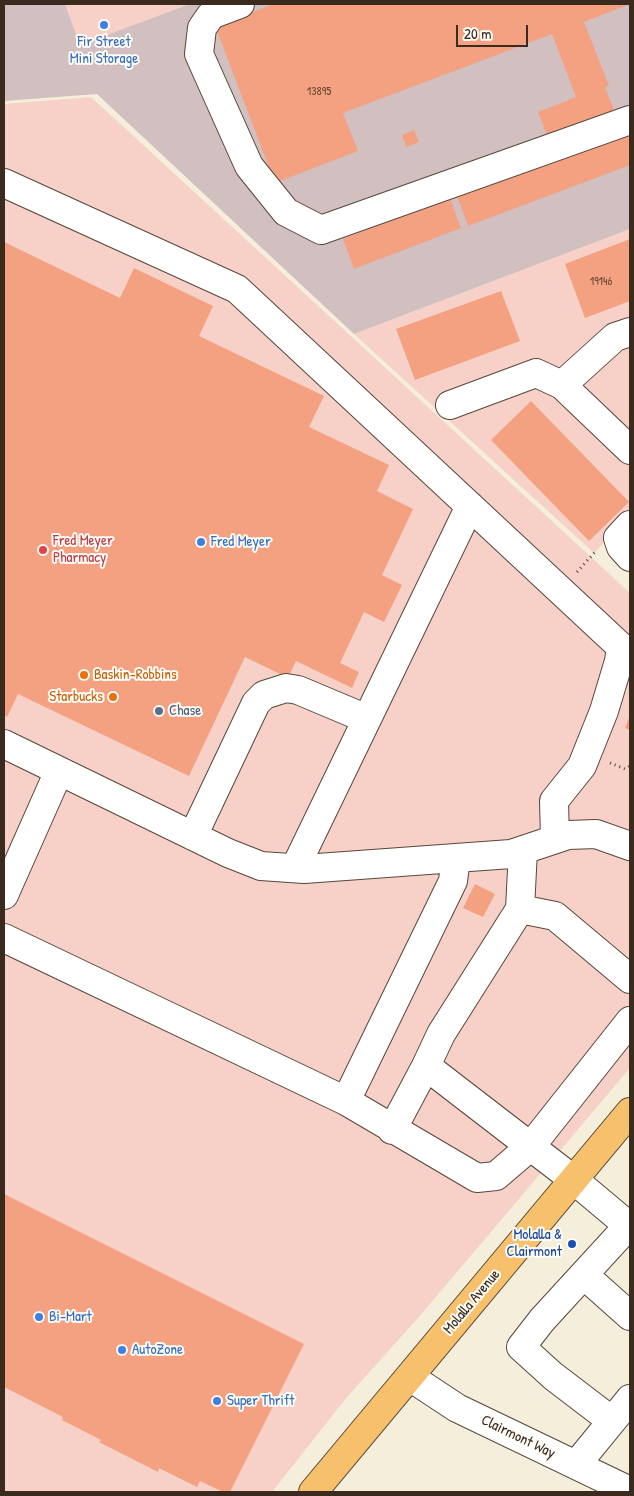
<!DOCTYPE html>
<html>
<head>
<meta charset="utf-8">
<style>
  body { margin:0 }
  #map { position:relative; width:634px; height:1496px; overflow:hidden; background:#f4eedb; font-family:"Patrick Hand",sans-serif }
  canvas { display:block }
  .frame { position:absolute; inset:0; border:5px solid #3b2a1e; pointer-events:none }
  .scale { position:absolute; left:456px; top:25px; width:72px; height:22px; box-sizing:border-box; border:2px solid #3b2a1e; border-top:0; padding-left:6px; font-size:15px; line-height:18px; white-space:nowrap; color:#3b2a1e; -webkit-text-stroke:4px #fdfcf7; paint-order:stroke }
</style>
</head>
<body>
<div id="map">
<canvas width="634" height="1496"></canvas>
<div class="frame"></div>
<div class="scale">20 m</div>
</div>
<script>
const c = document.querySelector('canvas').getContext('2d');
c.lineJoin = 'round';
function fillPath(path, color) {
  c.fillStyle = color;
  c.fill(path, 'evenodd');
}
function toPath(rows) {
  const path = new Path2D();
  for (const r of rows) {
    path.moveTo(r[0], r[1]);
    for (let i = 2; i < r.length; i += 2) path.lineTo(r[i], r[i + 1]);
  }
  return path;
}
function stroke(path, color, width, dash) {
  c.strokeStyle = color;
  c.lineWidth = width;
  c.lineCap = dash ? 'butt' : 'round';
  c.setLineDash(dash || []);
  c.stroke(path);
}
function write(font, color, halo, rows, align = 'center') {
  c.font = font + ' "Patrick Hand",sans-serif';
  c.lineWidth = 4;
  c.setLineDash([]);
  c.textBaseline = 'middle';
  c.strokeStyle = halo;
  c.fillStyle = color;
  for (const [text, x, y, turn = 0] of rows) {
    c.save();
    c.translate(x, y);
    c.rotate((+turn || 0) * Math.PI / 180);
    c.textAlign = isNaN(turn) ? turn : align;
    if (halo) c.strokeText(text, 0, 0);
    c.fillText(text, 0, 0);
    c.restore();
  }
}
fillPath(toPath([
  [65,4,190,4,80,46],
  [91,97,630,593,630,1068,418,1318,347,1397,272,1492,4,1492,4,104],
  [630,229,630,516,594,553,354,334]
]), '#f7d1c7');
fillPath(toPath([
  [4,4,65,4,80,45,190,4,630,4,630,229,354,334,97,94,4,101]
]), '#d2bfc0');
fillPath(toPath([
  [274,4,630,4,584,22,609,86,605,87,615,112,548,138,538,112,576,97,552,34,343,113,358,151,275,183,215,26],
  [414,130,419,142,406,147,402,135],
  [630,132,630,165,468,226,457,196],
  [450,198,461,228,354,269,343,239],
  [630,239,630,301,585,318,565,264],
  [4,242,120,298,134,268,213,306,199,336,324,396,309,427,389,465,377,491,413,509,382,575,402,585,384,622,364,612,340,663,359,672,352,688,296,661,288,678,245,657,189,776,18,694,7,717,4,715],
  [501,291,520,341,415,380,396,329],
  [531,401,629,502,589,541,491,440],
  [630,715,630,730,625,728],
  [475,884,495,894,483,917,463,908],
  [4,1194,304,1344,230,1492,223,1492,200,1481,197,1487,159,1468,158,1472,99,1442,101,1440,62,1420,63,1417,4,1387]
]), '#f4a181');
const minor = toPath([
  [240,4,211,15,202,28,199,54,249,166,286,212,321,230,630,120],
  [4,183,237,289,621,647,619,661,604,711,582,766,554,801,555,839],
  [562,385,615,337,630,332],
  [450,405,536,373,562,385,630,450],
  [630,525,618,538,621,547,630,557],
  [4,744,228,853,261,866,304,869,511,854,568,835,596,834,630,846],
  [193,836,256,703,264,695,286,688,298,690,367,719],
  [523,850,520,909,441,1034,426,1066,574,1180,630,1227],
  [295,868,470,506],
  [4,895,59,771],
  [520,909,555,916,630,979],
  [4,938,346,1101,453,881,456,858],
  [346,1101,477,1178,496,1176,531,1146,630,1021],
  [392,1130,426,1066],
  [584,1275,630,1316],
  [410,1377,457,1408,630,1491],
  [612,1421,553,1376,521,1347,542,1320,630,1224],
  [576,1465,630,1399]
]);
const major = toPath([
  [313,1492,630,1112]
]);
stroke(minor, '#57473a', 30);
stroke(major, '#57473a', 30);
stroke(toPath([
  [577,572,595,552],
  [610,763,625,769,630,766]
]), '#57473a', 3, [1, 4]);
stroke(minor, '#fff', 28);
stroke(major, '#f7c06c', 28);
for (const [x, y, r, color] of [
  [104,25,5,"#3f7fe0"],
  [201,542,5,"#3f7fe0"],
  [43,550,5,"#e0444e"],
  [84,675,5,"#e8710a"],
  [113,697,5,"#e8710a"],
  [159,711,5,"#5c6f8a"],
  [572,1244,5,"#1a4fb4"],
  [39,1317,5,"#3f7fe0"],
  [122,1350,5,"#3f7fe0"],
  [217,1401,5,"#3f7fe0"]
]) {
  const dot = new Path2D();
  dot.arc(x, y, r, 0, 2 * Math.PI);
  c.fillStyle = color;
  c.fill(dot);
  stroke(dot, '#fdfcf7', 2);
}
write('12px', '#694837', null, [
  ["13895",319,92],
  ["19146",601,282]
]);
write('15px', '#366cbe', '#fdfcf7', [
  ["Fir Street",104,42,"center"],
  ["Mini Storage",104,59,"center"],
  ["Fred Meyer",211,542],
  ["Bi-Mart",49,1317],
  ["AutoZone",132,1350],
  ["Super Thrift",227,1401]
], 'left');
write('15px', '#be3a42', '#fdfcf7', [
  ["Fred Meyer",53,541],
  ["Pharmacy",53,558]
], 'left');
write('15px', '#c56008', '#fdfcf7', [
  ["Baskin-Robbins",94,675],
  ["Starbucks",103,697,"right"]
], 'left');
write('15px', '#4e5e75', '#fdfcf7', [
  ["Chase",169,711]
], 'left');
write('15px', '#164399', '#fdfcf7', [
  ["Molalla &",562,1235],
  ["Clairmont",562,1252]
], 'right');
write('15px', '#3b2a1e', '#fdfcf7', [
  ["Molalla Avenue",472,1302,-50],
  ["Clairmont Way",518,1437,26]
]);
</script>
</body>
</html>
